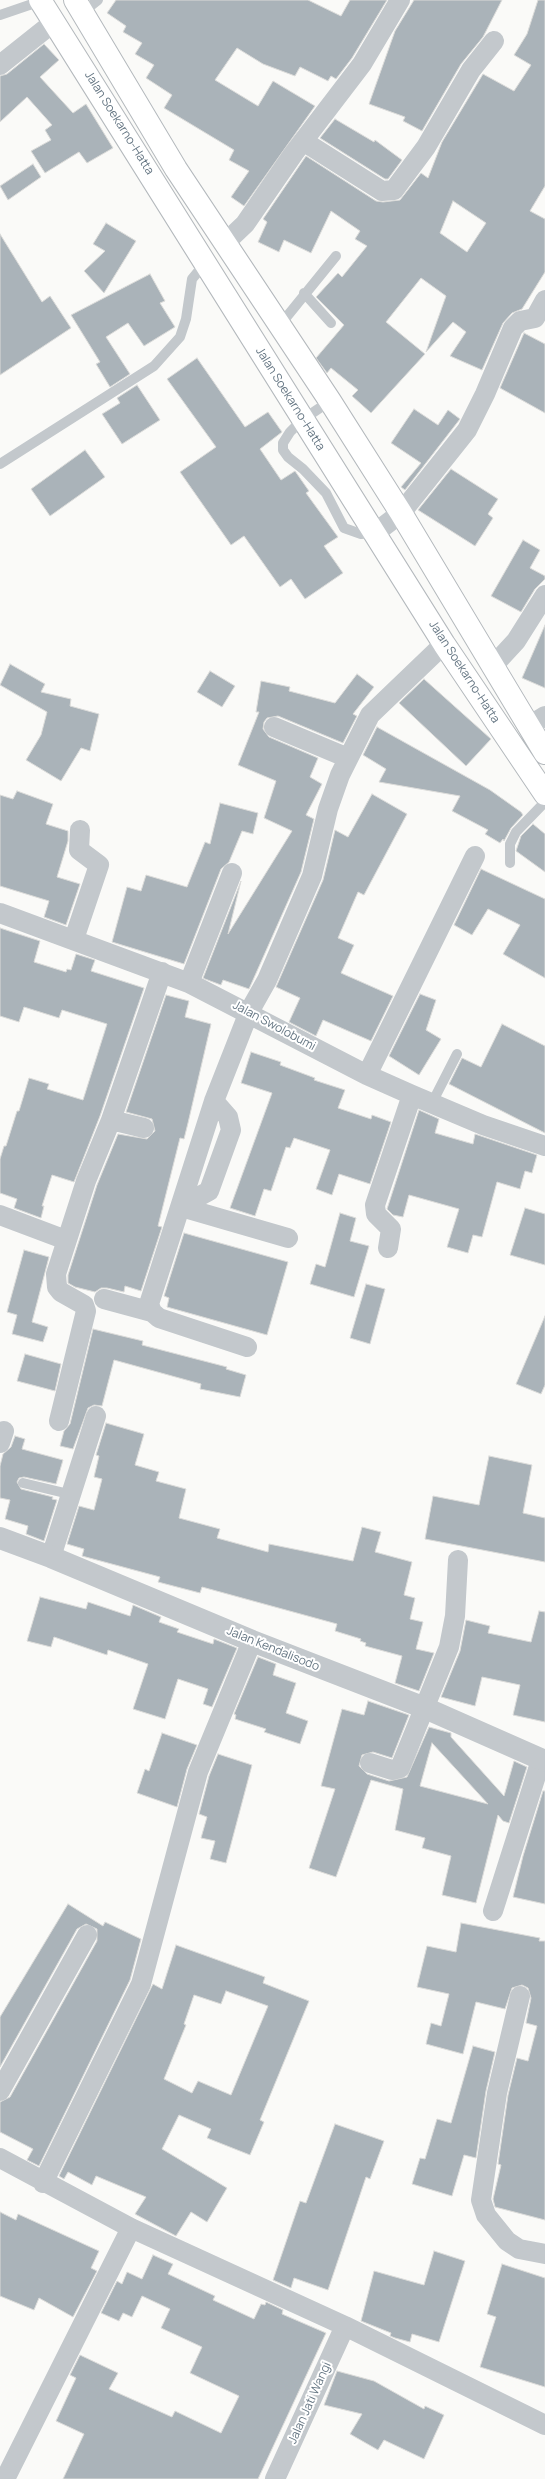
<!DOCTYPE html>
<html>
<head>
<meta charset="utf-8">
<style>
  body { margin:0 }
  canvas { display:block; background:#fafaf8 }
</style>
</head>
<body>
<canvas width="545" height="2479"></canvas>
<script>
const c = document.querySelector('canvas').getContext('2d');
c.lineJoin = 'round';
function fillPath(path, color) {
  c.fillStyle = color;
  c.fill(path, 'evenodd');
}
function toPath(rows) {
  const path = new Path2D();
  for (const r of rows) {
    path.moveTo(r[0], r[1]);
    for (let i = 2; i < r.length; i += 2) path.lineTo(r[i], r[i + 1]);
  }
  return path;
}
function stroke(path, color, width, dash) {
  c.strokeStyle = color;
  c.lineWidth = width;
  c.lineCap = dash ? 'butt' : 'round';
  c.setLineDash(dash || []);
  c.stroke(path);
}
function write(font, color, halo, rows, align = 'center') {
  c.font = font + ' Manrope,sans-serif';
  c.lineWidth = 4;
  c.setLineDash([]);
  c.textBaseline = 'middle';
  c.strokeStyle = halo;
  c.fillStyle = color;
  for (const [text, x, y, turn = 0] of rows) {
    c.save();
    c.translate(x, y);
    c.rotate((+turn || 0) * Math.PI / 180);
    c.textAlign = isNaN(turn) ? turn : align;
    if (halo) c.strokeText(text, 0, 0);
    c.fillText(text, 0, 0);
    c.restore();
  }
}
const building = toPath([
  [116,0,308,0,341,16,350,0,387,0,352,58,336,79,331,76,328,81,300,67,295,76,263,64,237,48,215,80,258,106,273,81,315,106,244,206,231,197,249,171,229,160,234,150,164,108,172,95,146,78,154,65,135,54,142,43,123,32,126,26,107,13,116,0],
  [414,0,502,0,483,37,461,64,422,131,403,121,405,117,369,104,395,31,414,0],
  [538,0,545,0,545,186,530,211,545,219,545,272,522,309,512,313,503,323,482,370,450,356,466,332,453,322,426,352,446,296,421,278,386,322,425,354,371,413,352,396,358,390,331,368,327,373,316,358,344,325,316,297,338,273,342,277,367,246,355,239,360,231,331,211,311,253,284,240,279,252,258,242,267,222,263,219,306,156,376,201,383,202,400,200,421,173,428,178,442,142,483,74,514,91,531,65,514,55,527,34,538,0],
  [453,201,486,223,467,252,440,233,453,201],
  [44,44,59,60,40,77,73,113,86,104,113,148,87,163,79,152,45,173,31,151,51,140,45,130,52,125,27,97,0,122,0,76,7,74,44,44],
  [335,119,374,142,375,140,402,160,388,179,385,179,320,138,335,119],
  [33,164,41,177,8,200,0,186,33,164],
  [106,223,136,241,104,293,84,271,105,251,93,244,106,223],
  [0,234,42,302,50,296,71,328,0,375,0,234],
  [150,274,165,301,160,303,175,327,144,346,128,323,106,337,130,374,110,387,96,364,100,362,71,315,150,274],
  [524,333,545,344,545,413,500,388,524,333],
  [197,358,245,427,268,412,282,432,260,449,281,480,295,471,309,491,306,493,338,537,324,546,343,573,305,599,291,579,280,587,244,536,231,545,180,472,216,447,167,379,197,358],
  [137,385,160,420,122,444,102,414,120,403,117,398,137,385],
  [414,409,438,425,448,410,460,419,405,490,401,487,421,463,391,443,414,409],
  [85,450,105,477,50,516,31,489,85,450],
  [451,469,498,499,488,514,493,518,475,546,418,510,451,469],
  [523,540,540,550,530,568,545,576,545,579,535,589,521,612,491,596,523,540],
  [545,625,545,688,522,678,545,625],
  [10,664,45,684,41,692,71,699,70,706,99,714,90,751,81,748,61,781,26,760,41,735,47,712,0,685,10,664],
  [210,671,235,686,222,707,197,692,210,671],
  [357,674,374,687,353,714,357,716,343,743,278,716,267,718,264,722,263,729,269,737,318,758,310,777,322,784,306,815,314,819,301,872,249,989,223,980,221,985,205,979,203,978,241,881,228,934,292,831,264,818,276,781,238,765,259,712,256,712,261,681,290,687,289,691,335,703,357,674],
  [424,679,491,739,466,766,399,703,424,679],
  [377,727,490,790,521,812,523,815,511,828,504,841,503,839,500,843,485,834,488,830,452,811,460,796,379,782,386,769,363,755,377,727],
  [17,791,53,804,46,824,68,831,68,841,57,877,80,884,66,925,44,917,49,901,0,886,0,795,13,799,17,791],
  [372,794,407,814,364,895,358,892,338,938,354,945,341,973,393,996,371,1041,323,1020,316,1036,289,1022,300,998,276,987,323,880,335,830,348,837,372,794],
  [220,803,258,813,253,834,242,831,229,862,221,869,184,964,112,942,127,887,141,891,146,875,187,887,205,842,210,844,220,803],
  [533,824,545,834,545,872,516,851,521,836,533,824],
  [481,869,545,899,545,978,503,954,520,925,488,909,472,935,454,925,481,869],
  [0,928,40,941,34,962,66,972,67,969,71,970,76,954,95,960,91,971,144,988,100,1116,74,1182,52,1175,42,1206,44,1206,41,1218,14,1208,17,1199,0,1193,0,1159,4,1146,6,1146,17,1111,19,1111,29,1078,49,1084,47,1089,83,1100,107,1024,62,1010,59,1018,24,1007,19,1022,0,1016,0,928],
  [420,994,436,1000,426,1030,441,1039,419,1075,389,1056,420,994],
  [166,995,189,1001,185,1017,211,1024,188,1123,184,1139,180,1138,158,1226,162,1227,141,1291,125,1286,124,1292,107,1288,101,1288,95,1292,75,1287,68,1283,68,1275,97,1185,118,1134,147,1139,155,1131,152,1119,126,1112,166,995],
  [502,1024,545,1046,545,1133,449,1084,462,1058,481,1067,502,1024],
  [251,1052,281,1062,280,1065,315,1078,314,1080,345,1090,338,1108,371,1119,372,1115,391,1122,370,1184,339,1174,332,1195,316,1189,330,1150,294,1138,290,1148,286,1147,271,1191,264,1189,255,1216,230,1208,272,1093,241,1083,251,1052],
  [419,1110,439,1119,435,1133,473,1144,475,1134,537,1155,532,1173,525,1171,520,1189,497,1182,482,1237,473,1235,468,1253,447,1247,459,1209,409,1195,403,1217,393,1215,387,1209,419,1110],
  [525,1208,545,1214,545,1265,510,1255,525,1208],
  [340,1213,356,1218,350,1241,369,1246,354,1297,310,1284,316,1264,325,1267,340,1213],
  [184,1233,288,1262,267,1335,167,1307,169,1298,164,1296,184,1233],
  [24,1250,49,1257,32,1322,48,1327,43,1342,12,1334,17,1315,7,1312,24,1250],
  [366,1284,385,1289,370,1344,350,1338,366,1284],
  [545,1316,545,1385,541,1394,516,1384,545,1316],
  [93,1329,143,1341,142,1345,227,1367,226,1369,246,1375,240,1397,200,1389,201,1384,114,1360,102,1406,94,1405,88,1408,73,1449,60,1446,64,1431,70,1424,93,1329],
  [25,1354,61,1364,55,1391,17,1381,25,1354],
  [106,1423,144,1434,135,1465,159,1472,156,1481,186,1489,179,1518,220,1529,217,1538,268,1552,269,1544,353,1561,362,1527,381,1532,375,1552,412,1562,404,1595,415,1598,410,1619,423,1622,416,1649,434,1653,419,1691,395,1683,402,1656,365,1646,366,1643,360,1641,361,1639,335,1631,337,1624,202,1587,200,1593,158,1582,160,1577,82,1556,84,1549,67,1544,79,1506,94,1510,102,1479,94,1477,99,1456,96,1455,106,1423],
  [15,1436,25,1439,22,1449,63,1460,56,1484,24,1477,19,1478,17,1482,21,1489,53,1497,52,1499,57,1500,44,1541,26,1534,28,1526,5,1519,10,1500,0,1498,0,1466,3,1454,11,1447,15,1436],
  [489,1456,532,1465,523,1513,545,1518,545,1562,425,1539,433,1496,479,1505,489,1456],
  [40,1597,86,1609,88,1602,130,1616,133,1605,161,1617,159,1622,179,1629,177,1632,213,1644,214,1639,237,1648,212,1707,203,1704,208,1689,178,1679,165,1719,133,1709,148,1664,108,1650,107,1655,54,1637,51,1647,27,1641,40,1597],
  [539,1611,545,1612,545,1722,513,1715,520,1685,482,1677,475,1706,441,1697,460,1651,466,1620,490,1626,488,1633,531,1642,539,1611],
  [258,1657,276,1664,273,1675,296,1683,286,1713,308,1721,300,1744,264,1732,266,1729,235,1719,236,1715,234,1714,258,1657],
  [368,1701,409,1715,392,1758,373,1752,362,1755,359,1766,367,1774,389,1781,407,1777,429,1727,451,1733,451,1737,504,1796,514,1761,527,1767,509,1823,503,1821,498,1815,476,1903,442,1895,451,1856,422,1848,425,1838,395,1830,403,1789,371,1780,336,1877,309,1868,335,1789,321,1786,342,1709,364,1715,368,1701],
  [432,1743,488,1804,420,1786,432,1743],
  [162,1733,197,1745,187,1769,177,1807,137,1793,145,1769,149,1771,162,1733],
  [218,1754,252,1765,226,1863,210,1859,215,1841,201,1838,207,1817,199,1814,209,1776,218,1754],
  [543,1791,545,1791,545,1904,513,1897,523,1856,543,1791],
  [68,1904,103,1926,105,1922,141,1939,130,1980,39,2166,27,2160,33,2149,0,2132,0,2102,10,2097,97,1941,97,1929,86,1924,77,1929,0,2067,0,2017,68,1904],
  [461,1923,540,1938,539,1941,545,1941,545,2220,495,2207,493,2199,501,2165,498,2164,508,2095,517,2058,528,2061,537,2026,526,2023,531,1998,528,1988,522,1985,512,1988,505,2009,476,2002,463,2054,426,2044,431,2023,441,2026,449,1994,417,1987,427,1946,456,1952,461,1923],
  [176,1945,265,1977,263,1983,309,2001,260,2120,264,2122,250,2155,207,2138,211,2129,179,2115,162,2149,227,2188,207,2222,191,2212,176,2236,135,2214,146,2197,96,2176,92,2185,68,2172,64,2179,59,2176,153,1984,162,1989,176,1945],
  [226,1991,268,2006,231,2095,198,2081,192,2093,164,2079,186,2025,184,2024,194,1995,221,2004,226,1991],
  [473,2046,495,2052,486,2091,476,2158,464,2155,452,2196,412,2184,420,2158,425,2159,437,2119,451,2123,473,2046],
  [335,2124,384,2141,370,2179,366,2177,328,2290,294,2278,291,2288,273,2280,300,2201,306,2203,335,2124],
  [0,2212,16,2220,18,2214,99,2251,91,2268,97,2271,73,2317,39,2298,34,2310,0,2296,0,2212],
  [434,2251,465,2261,439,2342,412,2334,410,2342,395,2338,390,2336,391,2333,361,2321,374,2271,424,2285,434,2251],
  [153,2255,173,2264,168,2274,215,2296,213,2300,254,2319,261,2304,265,2305,266,2302,283,2310,282,2314,326,2333,258,2479,63,2479,84,2434,56,2421,76,2378,70,2375,80,2355,118,2373,109,2389,172,2417,175,2411,221,2433,239,2396,190,2373,202,2347,161,2328,170,2309,142,2296,132,2317,123,2313,119,2321,101,2313,117,2281,122,2284,127,2272,142,2279,153,2255],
  [502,2264,545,2278,545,2387,480,2367,496,2317,487,2314,502,2264],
  [337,2371,374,2381,424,2409,425,2406,444,2415,424,2459,384,2440,378,2450,350,2434,362,2414,324,2405,337,2371]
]);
fillPath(building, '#aab3b9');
stroke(building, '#dcdcda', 1);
const trunk = toPath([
  [40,0,444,644,545,794],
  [75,0,176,169,330,401,401,513,545,753]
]);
stroke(trunk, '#b4b9bd', 24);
stroke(toPath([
  [83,12,98,0],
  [0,15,41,1],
  [304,293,331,323],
  [280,325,336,256],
  [330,401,302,420,290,432,283,443,283,450,288,457,303,469,326,493,344,528,361,534,375,533],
  [0,464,154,366,180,337,186,319,192,279,206,262],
  [510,863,510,844,516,832,545,802],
  [432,1103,457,1054],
  [23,1483,73,1495]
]), '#c3c8cc', 10);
stroke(toPath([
  [0,65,54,22],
  [303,141,382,191,394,190,426,147,471,70,494,41],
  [225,243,245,224,294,153,362,64,400,0],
  [375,533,401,513,467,430,485,394,513,328,520,321,535,318,545,300],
  [492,667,516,641,545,595],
  [529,726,545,716],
  [274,727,348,758],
  [0,913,189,983,367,1075,412,1095,483,1125,545,1146],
  [74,939,99,865,79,850,80,830],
  [189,983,232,873],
  [367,1075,475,856],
  [111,1120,144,1128],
  [184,1196,198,1197,209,1191,231,1130,228,1117,214,1101],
  [181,1207,288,1238],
  [0,1215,66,1240],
  [388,1248,391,1229,376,1214,375,1205,412,1095],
  [104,1299,152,1312],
  [247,1347,159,1318,152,1312,149,1304,214,1101,249,1012,267,980,312,876,328,809,340,775,370,715,444,644],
  [59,1421,86,1311,84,1305,61,1292,57,1287,56,1274,86,1181,111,1120,162,972],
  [0,1443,4,1431],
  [51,1557,96,1416],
  [370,1763,392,1770,400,1768,449,1647,455,1616,458,1560],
  [493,1911,541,1760],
  [520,1996,497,2093,481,2200,486,2215,507,2241,519,2249,545,2254],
  [0,2091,87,1935],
  [0,2158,131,2228,345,2326,545,2425],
  [43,2183,141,1984,198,1772,252,1641],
  [6,2477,131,2228],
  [275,2479,345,2326]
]), '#c3c8cc', 20);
stroke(toPath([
  [0,1538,51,1557,252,1641,425,1708,545,1761]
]), '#c3c8cc', 22);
stroke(trunk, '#fff', 22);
write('12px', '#657683', '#fff', [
  ["Jalan Soekarno-Hatta",119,123,58],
  ["Jalan Soekarno-Hatta",290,399,58],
  ["Jalan Soekarno-Hatta",464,672,57],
  ["Jalan Swolobumi",274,1026,28],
  ["Jalan Kendalisodo",273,1649,22],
  ["Jalan Jati Wangi",310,2403,-66]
]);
</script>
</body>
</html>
